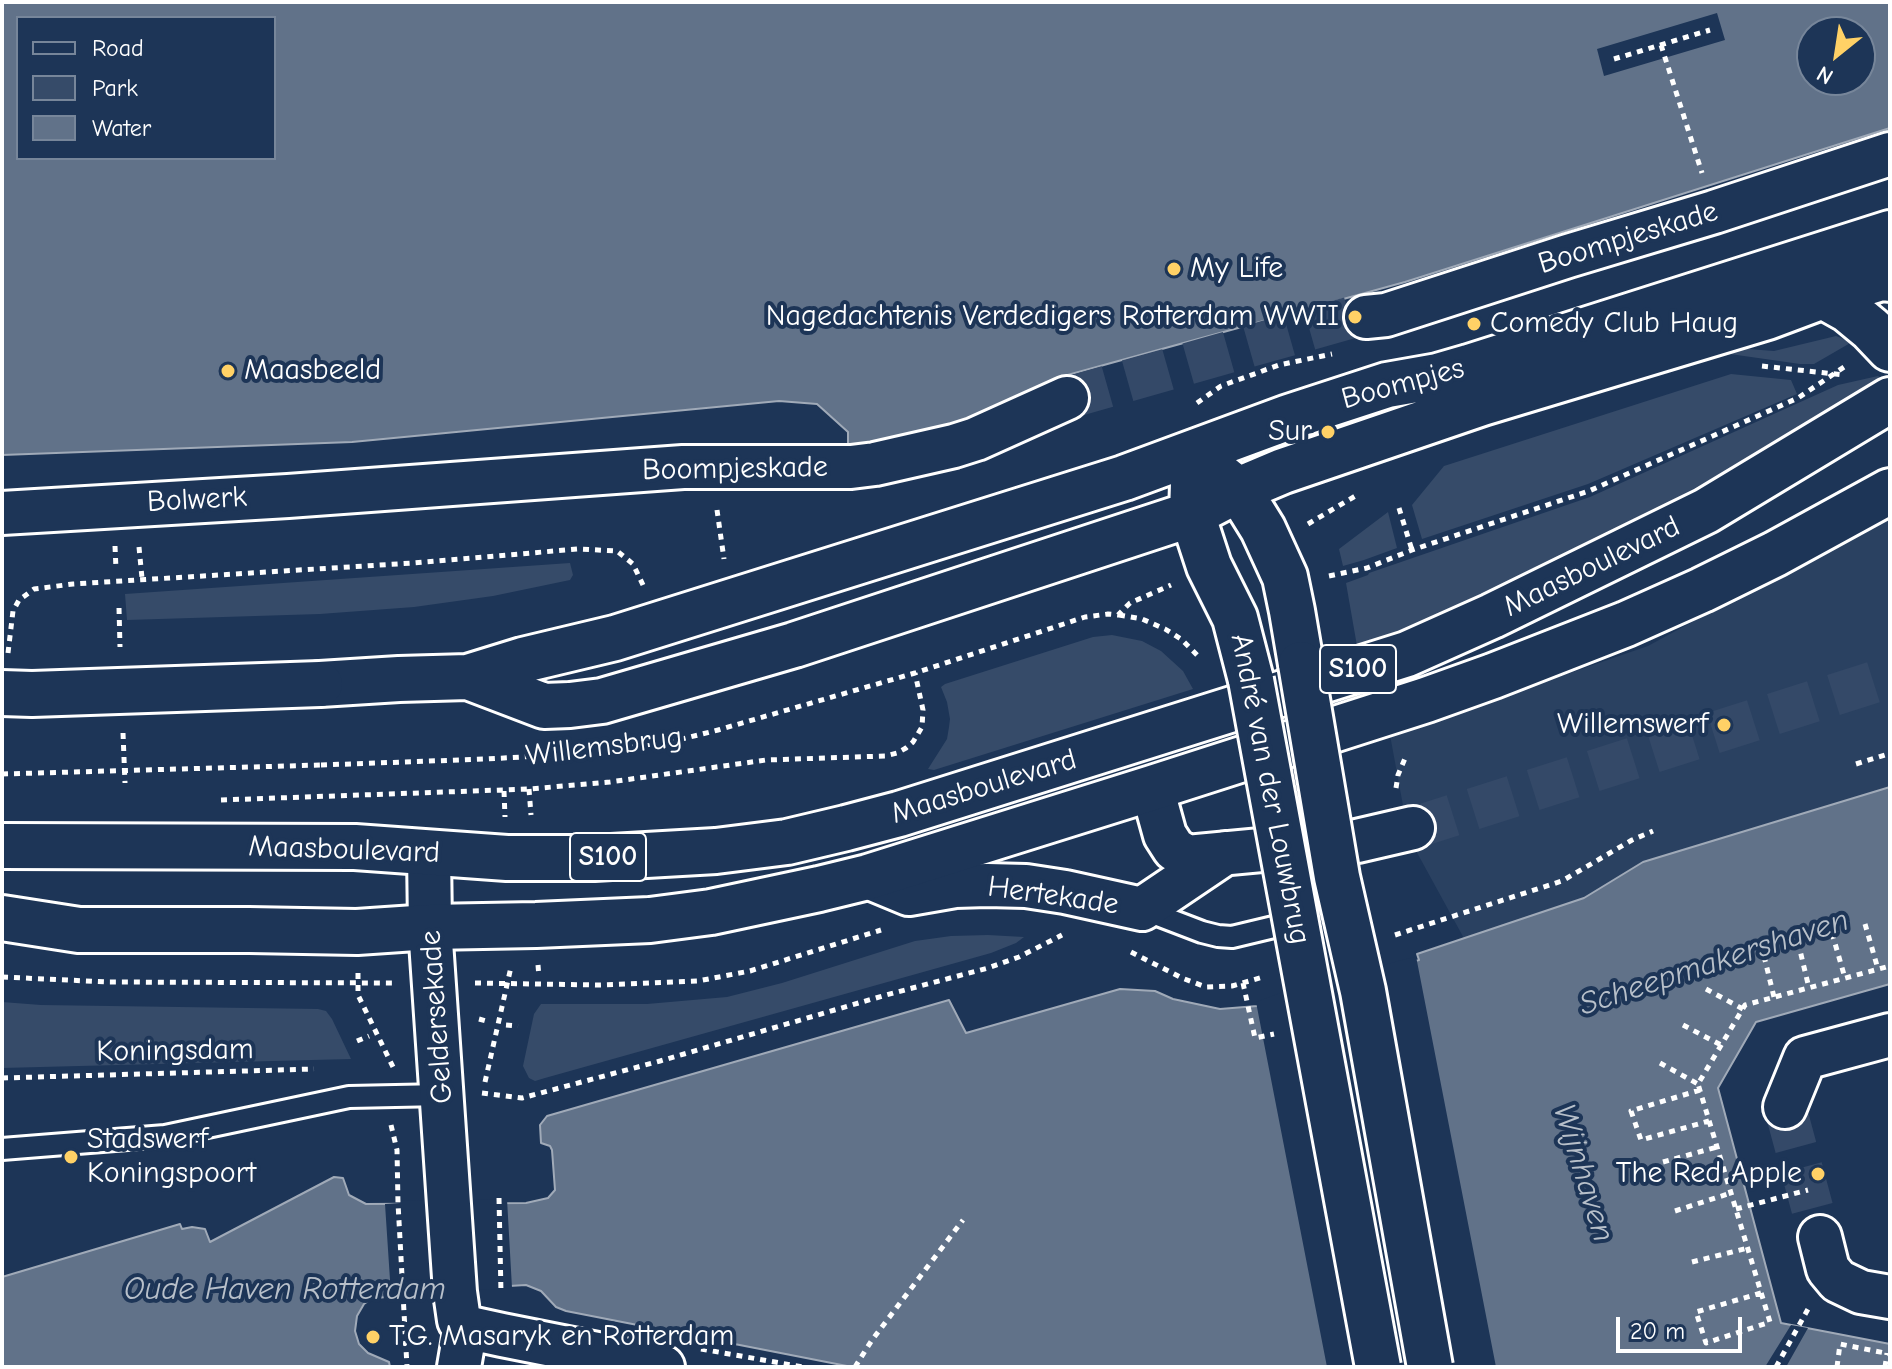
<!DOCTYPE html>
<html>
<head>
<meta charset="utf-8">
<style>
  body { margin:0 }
  #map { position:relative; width:1892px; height:1369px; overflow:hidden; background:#1d3557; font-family:"Comic Neue",sans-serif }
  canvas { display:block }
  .frame { position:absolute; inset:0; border:4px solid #fff; pointer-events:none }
  .legend { position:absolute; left:16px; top:16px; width:260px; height:144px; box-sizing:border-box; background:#1d3557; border:2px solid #77869a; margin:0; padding:10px 14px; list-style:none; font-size:24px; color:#fff }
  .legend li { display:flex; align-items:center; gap:16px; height:40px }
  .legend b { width:40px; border:2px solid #77869a }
  .north { position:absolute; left:1796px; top:16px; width:80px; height:80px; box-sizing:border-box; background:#1d3557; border:2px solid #77869a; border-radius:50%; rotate:210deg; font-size:22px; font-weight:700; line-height:32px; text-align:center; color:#fff }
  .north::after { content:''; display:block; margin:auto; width:28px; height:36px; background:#ffd166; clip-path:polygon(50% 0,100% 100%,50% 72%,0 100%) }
  .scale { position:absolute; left:1616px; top:1317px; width:126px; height:36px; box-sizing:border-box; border:4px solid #fff; border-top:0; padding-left:10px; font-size:24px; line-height:28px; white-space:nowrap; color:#fff; -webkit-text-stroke:6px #1d3557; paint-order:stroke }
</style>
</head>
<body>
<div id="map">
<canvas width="1892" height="1369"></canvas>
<div class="frame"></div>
<ul class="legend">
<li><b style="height:10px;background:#1d3557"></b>Road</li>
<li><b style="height:22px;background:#364b69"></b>Park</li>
<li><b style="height:22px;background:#617289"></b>Water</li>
</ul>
<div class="north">N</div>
<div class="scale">20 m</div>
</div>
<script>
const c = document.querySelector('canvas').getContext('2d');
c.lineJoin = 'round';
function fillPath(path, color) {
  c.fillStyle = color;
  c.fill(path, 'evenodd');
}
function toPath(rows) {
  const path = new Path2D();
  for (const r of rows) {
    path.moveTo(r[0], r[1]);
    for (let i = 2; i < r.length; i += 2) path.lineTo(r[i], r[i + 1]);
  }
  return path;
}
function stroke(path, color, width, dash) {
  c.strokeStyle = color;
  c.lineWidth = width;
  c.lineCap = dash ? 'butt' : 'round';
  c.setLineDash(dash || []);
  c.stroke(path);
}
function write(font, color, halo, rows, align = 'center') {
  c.font = font + ' "Comic Neue",sans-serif';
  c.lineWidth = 8;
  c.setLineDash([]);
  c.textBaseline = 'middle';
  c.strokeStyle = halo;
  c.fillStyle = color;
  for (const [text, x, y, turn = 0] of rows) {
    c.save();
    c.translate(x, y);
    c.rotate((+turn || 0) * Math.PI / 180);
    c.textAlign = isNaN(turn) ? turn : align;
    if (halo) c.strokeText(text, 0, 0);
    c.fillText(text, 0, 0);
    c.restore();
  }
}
fillPath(toPath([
  [1890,514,1890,818,1472,953,1409,838,1390,735,1648,646]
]), '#2a4161');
fillPath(toPath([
  [1836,336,1852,342,1814,364,1800,364,1730,354,1711,357,1735,348,1774,351],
  [1731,374,1791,380,1797,394,1588,484,1422,539,1412,505,1444,466],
  [1878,376,1881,378,1872,392,1551,566,1451,613,1357,646,1346,583,1368,575,1369,573,1590,497,1838,385],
  [1388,512,1397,548,1364,560,1343,566,1339,549],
  [570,563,573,575,570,580,493,596,414,607,320,614,127,620,125,594],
  [1112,635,1142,641,1161,651,1183,671,1193,689,934,770,928,769,947,739,949,727,950,719,947,702,941,687,945,684,1093,637],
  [988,935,1024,937,1016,943,991,953,545,1078,535,1081,529,1078,523,1066,534,1014,541,1004,647,1004,727,997,782,983,915,941,951,936],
  [2,1002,41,1005,318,1009,326,1011,332,1019,351,1059,2,1068]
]), '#364b69');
const water = toPath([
  [2,2,1890,2,1890,128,1405,282,1053,379,1017,408,934,435,848,447,848,432,817,404,779,401,352,442,2,455,2,2],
  [18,18,274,18,274,158,18,158,18,18],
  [1812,32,1860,32,1860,80,1812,80,1812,32],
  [1890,787,1890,984,1756,1022,1718,1088,1781,1323,1890,1344,1890,1367,852,1367,566,1311,556,1307,541,1291,526,1285,390,1293,385,1297,371,1299,364,1304,357,1316,355,1331,359,1344,368,1353,389,1362,390,1367,2,1367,2,1277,180,1224,182,1229,192,1227,205,1229,210,1242,334,1177,343,1178,349,1195,366,1204,526,1203,548,1198,555,1190,552,1150,550,1146,541,1143,540,1125,547,1116,949,1000,966,1033,1120,989,1155,991,1173,999,1220,1009,1257,1006,1289,994,1419,960,1417,954,1584,898,1643,862,1890,787]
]);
fillPath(water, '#617289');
stroke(water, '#a0aab8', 2);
fillPath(toPath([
  [1717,13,1725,40,1604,76,1597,49],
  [1415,951,1496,1367,1327,1367,1256,1002,1288,990,1414,957],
  [507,1199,512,1288,391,1295,385,1204,400,1203,400,1201],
  [1791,1325,1808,1328,1786,1367,1765,1367]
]), '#1d3557');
stroke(toPath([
  [1067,398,1356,316,1366,317],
  [1413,828,1890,677],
  [1785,1107,1820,1237]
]), '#344968', 42, [42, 21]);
const service = toPath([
  [1142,909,1202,932,1218,936,1232,937,1282,925],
  [2,1149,165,1136,349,1097,442,1095]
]);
const minor = toPath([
  [1366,317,1386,315,1568,256,1714,212,1890,154],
  [2,513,288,496,683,467,851,467,875,464,954,446,976,439,1067,398],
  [1152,788,1165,835,1174,849,1187,857,1357,841,1413,828],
  [429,853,430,927,455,1292,459,1320,470,1328,502,1335,663,1367],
  [868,877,909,894,955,886,987,885,1026,886,1065,892,1142,909,1225,853],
  [1785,1107,1805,1058,1890,1035],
  [1820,1237,1828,1269,1838,1281,1861,1292,1890,1297],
  [459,1367,466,1326]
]);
const secondary = toPath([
  [1823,296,1848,310,1871,329,1890,349],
  [1217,473,1238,490,1245,500,1263,529,1285,577,1292,611,1301,664],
  [1193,484,1192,514,1209,566,1235,618,1251,680],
  [468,677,544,706,570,705,602,701,794,645,1192,514,1238,490,1283,471,1482,403,1767,317,1823,296,1881,278,1890,279],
  [320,684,399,679,468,677,523,660,615,638,1124,478,1289,417,1387,385,1438,376,1469,367,1890,233]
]);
const primary = toPath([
  [2,846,355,847,507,858,594,858,716,851,787,842,846,828,899,814,1407,654,1492,616,1706,511,1890,400],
  [2,918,79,930,249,930,357,932,430,927,536,925,650,920,711,912,819,889,868,877,1152,788,1426,700,1493,676,1626,624,1702,590,1775,554,1890,491]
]);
stroke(service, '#fff', 26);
stroke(minor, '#fff', 48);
stroke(secondary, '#fff', 50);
stroke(primary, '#fff', 50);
stroke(toPath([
  [1661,45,1702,173],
  [1614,59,1710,30],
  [1762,366,1844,375],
  [1197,403,1221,386,1279,365,1332,354],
  [1399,508,1412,550],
  [717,510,724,559],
  [1308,524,1357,495],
  [115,546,116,569],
  [139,547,142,578],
  [1329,576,1367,568,1412,550,1589,491,1798,398,1847,365],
  [119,608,120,647],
  [1119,615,1142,619,1165,629,1181,639,1197,655],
  [8,653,13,611,19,600,34,589,73,584,413,563,578,549,617,551,633,564,643,585],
  [123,733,125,783],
  [1856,764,1885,755],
  [321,765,486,759,594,753,678,740,718,730,915,673,1085,617,1108,614,1118,615,1130,603,1171,585],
  [1396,788,1398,775,1406,756],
  [529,789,531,815],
  [504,791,505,817],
  [221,800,529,789,610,782,766,760,885,756,897,753,906,748,913,742,922,727,923,710,915,673],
  [1865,924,1878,969],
  [1832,933,1845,978],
  [1395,935,1562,881,1632,840,1653,831],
  [1798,942,1809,988],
  [1131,952,1182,978,1206,987,1232,986,1263,977],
  [1764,956,1774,997],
  [538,965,539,977],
  [358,973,358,995,393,1067],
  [2,977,109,982,393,983],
  [475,983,598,985,698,981,750,971,881,930],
  [1243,983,1255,1038,1274,1034],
  [1706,989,1743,1009],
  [479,1019,490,1022],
  [506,1025,518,1026],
  [1683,1025,1721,1045],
  [357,1041,369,1036],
  [1660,1063,1698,1084],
  [2,1078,314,1069],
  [485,1082,511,967],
  [1700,1090,1631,1111,1641,1140,1709,1121],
  [482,1093,522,1098,660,1061,886,995,988,968,1019,957,1062,935],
  [391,1125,397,1150,398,1203,407,1367],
  [1663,1162,1717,1147],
  [499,1198,501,1293],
  [1736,1209,1808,1190],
  [1675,1211,1731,1193],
  [1692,1262,1748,1248],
  [1761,1293,1696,1312,1706,1343,1770,1322,1698,1084,1745,1005,1890,966],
  [701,1349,803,1367],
  [855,1367,872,1340,963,1220],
  [1776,1367,1808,1309],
  [1837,1367,1840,1344,1890,1354],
  [1885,1367,1887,1353]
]), '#fff', 5, [6, 6]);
stroke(service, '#1d3557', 20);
stroke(minor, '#1d3557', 42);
stroke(secondary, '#1d3557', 44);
stroke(primary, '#1d3557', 44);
const secondaryBridge = toPath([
  [1301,664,1337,877,1363,991,1430,1367],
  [1251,680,1378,1367],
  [2,693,32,694,320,684]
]);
stroke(secondaryBridge, '#fff', 50, []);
stroke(toPath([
  [2,774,321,765]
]), '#fff', 5, [6, 6]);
stroke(secondaryBridge, '#1d3557', 44);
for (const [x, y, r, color] of [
  [1174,269,8,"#ffd166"],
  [1355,317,8,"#ffd166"],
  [1474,324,8,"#ffd166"],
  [228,371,8,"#ffd166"],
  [1328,432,8,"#ffd166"],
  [1724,725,8,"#ffd166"],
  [71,1157,8,"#ffd166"],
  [1818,1174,8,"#ffd166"],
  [373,1337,8,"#ffd166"]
]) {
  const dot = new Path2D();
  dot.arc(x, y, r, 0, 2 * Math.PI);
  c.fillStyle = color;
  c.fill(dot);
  stroke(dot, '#1d3557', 3);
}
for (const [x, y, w] of [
  [1358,669,76],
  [608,857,76]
]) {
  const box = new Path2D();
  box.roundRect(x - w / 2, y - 24, w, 48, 6);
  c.fillStyle = '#1d3557';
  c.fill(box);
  stroke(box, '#fff', 2);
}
write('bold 28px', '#fff', null, [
  ["S100",1358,669],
  ["S100",608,857]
]);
write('30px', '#fff', '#1d3557', [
  ["Boompjeskade",1628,238,-17],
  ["Boompjes",1403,384,-15],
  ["Boompjeskade",735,469,-1],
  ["Bolwerk",197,500,-3],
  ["Maasboulevard",1592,567,-26],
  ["Willemsbrug",604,747,-7],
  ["Maasboulevard",984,787,-17],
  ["André van der Louwbrug",1270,789,79],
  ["Maasboulevard",344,850,2],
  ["Hertekade",1053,896,8],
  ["Geldersekade",437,1017,-94],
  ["Koningsdam",175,1051,-1]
]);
write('30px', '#fff', '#1d3557', [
  ["My Life",1190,269],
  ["Nagedachtenis Verdedigers Rotterdam WWII",1339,317,"right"],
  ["Comedy Club Haug",1490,324],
  ["Maasbeeld",244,371],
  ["Sur",1312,432,"right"],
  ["Willemswerf",1708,725,"right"],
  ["Stadswerf",87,1140],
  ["Koningspoort",87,1174],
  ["The Red Apple",1802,1174,"right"],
  ["T.G. Masaryk en Rotterdam",389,1337]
], 'left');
write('italic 32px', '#b8c0ca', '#1d3557', [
  ["Scheepmakershaven",1714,963,-18],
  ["Wijnhaven",1583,1173,73],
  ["Oude Haven Rotterdam",285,1290]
]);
</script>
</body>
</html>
